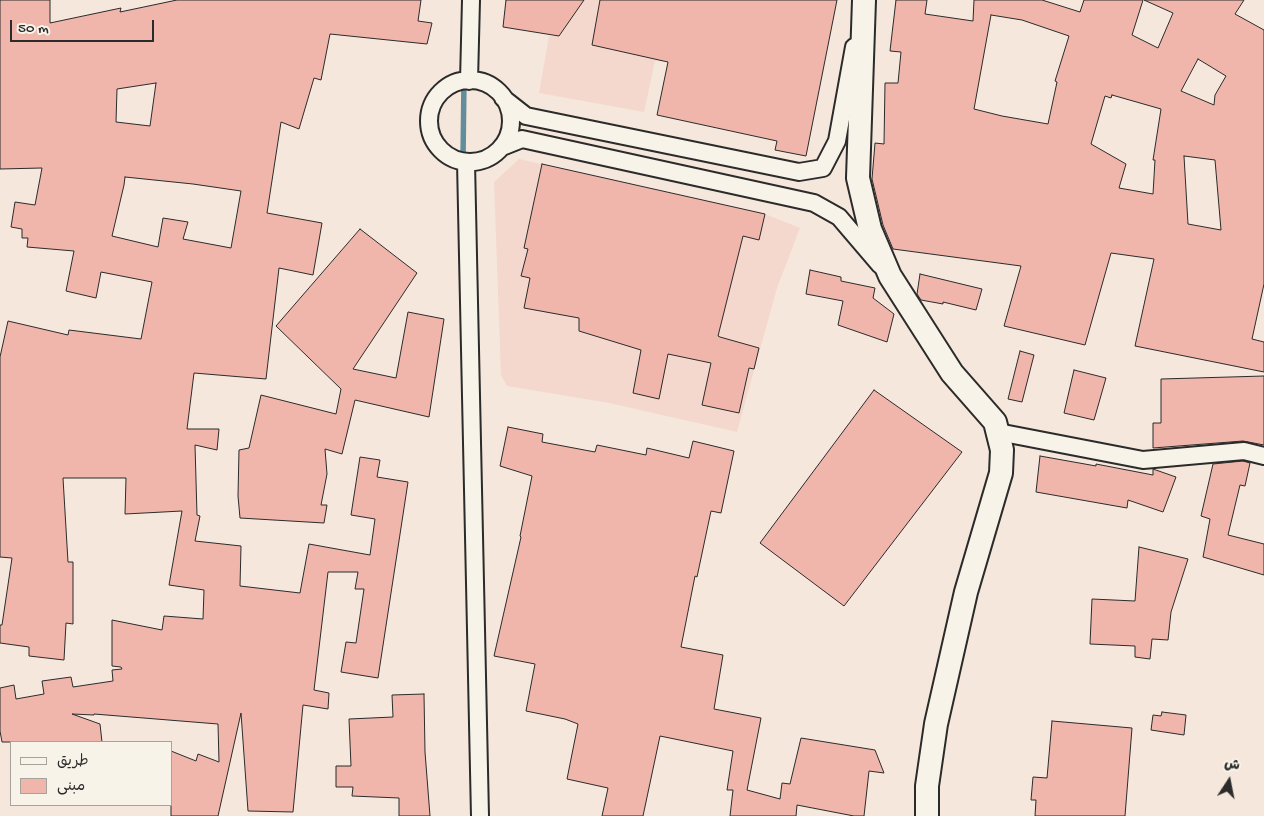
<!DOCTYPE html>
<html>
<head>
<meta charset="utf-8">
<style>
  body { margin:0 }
  #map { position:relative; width:1264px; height:816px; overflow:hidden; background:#f6e7dc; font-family:"Gochi Hand","Playpen Sans Arabic",sans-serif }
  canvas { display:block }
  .legend { position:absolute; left:10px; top:741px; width:162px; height:65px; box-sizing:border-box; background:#f7f3e8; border:1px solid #a5a39c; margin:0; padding:6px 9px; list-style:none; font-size:15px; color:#2b2b2b }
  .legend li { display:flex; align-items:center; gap:10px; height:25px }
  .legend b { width:25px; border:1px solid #a5a39c }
  .north { position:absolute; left:1204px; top:756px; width:50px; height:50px; -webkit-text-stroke:4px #f7f3e8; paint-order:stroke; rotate:11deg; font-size:14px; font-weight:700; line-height:20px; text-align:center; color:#2b2b2b }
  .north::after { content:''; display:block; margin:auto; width:18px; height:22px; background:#2b2b2b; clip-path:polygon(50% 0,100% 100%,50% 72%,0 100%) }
  .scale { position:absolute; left:10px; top:20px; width:144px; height:22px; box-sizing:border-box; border:2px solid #2b2b2b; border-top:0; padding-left:6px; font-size:15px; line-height:18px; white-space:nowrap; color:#2b2b2b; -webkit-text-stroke:4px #f7f3e8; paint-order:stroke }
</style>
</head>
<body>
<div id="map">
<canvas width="1264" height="816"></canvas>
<ul class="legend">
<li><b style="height:6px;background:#f7f3e8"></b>طريق</li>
<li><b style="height:14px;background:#f0b5ab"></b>مبنى</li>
</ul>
<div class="north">ش</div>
<div class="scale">50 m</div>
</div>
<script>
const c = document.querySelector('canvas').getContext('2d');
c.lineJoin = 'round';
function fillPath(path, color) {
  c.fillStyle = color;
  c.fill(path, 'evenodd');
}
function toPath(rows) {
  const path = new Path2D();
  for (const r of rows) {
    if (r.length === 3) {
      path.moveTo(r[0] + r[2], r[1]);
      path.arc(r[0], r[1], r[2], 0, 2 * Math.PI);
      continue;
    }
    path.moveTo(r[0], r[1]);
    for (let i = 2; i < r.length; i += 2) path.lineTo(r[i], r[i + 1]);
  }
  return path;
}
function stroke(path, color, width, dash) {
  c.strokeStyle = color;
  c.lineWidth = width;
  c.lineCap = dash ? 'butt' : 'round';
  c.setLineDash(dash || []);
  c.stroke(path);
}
fillPath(toPath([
  [583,0,681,0,668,62,655,61,644,112,539,93,549,36,559,36],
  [519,159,765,214,800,228,777,288,737,432,609,403,507,386,501,375,494,182]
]), '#f4d8cd');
stroke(toPath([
  [463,160,464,80]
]), '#628e9b', 5.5);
const building = toPath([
  [0,0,50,0,50,23,121,8,120,12,177,0,421,0,418,21,432,23,427,44,330,34,321,80,314,78,299,129,281,122,267,213,322,223,313,275,279,268,266,379,194,373,187,429,219,429,217,450,195,445,197,515,200,516,195,541,241,546,240,586,300,593,309,544,370,555,375,519,351,515,360,457,380,460,377,477,408,482,378,678,341,672,346,642,356,643,364,589,355,589,358,572,328,572,314,690,329,693,328,709,303,705,293,812,248,811,241,713,218,816,171,816,171,751,196,761,198,754,219,762,218,724,94,714,94,715,72,714,100,724,102,742,2,742,0,731,0,688,14,685,16,699,44,694,42,681,71,677,73,687,113,681,112,670,122,669,121,667,112,666,112,620,162,630,164,616,203,619,204,590,169,585,182,511,125,514,126,478,63,478,68,562,73,562,73,624,66,623,64,660,29,656,29,647,0,643,0,625,2,625,12,558,0,557,0,357,8,321,68,335,69,330,141,339,152,282,101,272,96,298,66,291,74,251,27,247,28,238,22,238,22,229,11,227,15,202,35,205,42,168,0,169,0,0],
  [156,83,150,126,116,122,117,89,156,83],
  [125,177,193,184,241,191,231,248,183,239,188,222,163,218,158,247,112,236,124,185,125,177],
  [506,0,584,0,559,36,503,27,506,0],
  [600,0,837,0,806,156,775,150,777,141,657,115,668,62,592,45,600,0],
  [896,0,927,0,925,14,973,21,974,0,1042,0,1080,12,1084,0,1143,0,1132,35,1158,48,1173,13,1144,0,1244,0,1235,14,1264,30,1264,284,1252,339,1264,342,1264,372,1135,346,1154,259,1111,253,1085,345,1004,326,1021,266,893,249,883,225,872,179,875,143,884,144,885,83,898,83,901,52,890,51,896,0],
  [991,15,1022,20,1069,36,1055,81,1057,82,1048,124,1002,116,974,109,991,15],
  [1198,59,1226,76,1215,95,1214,105,1181,91,1198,59],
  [1112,95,1161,109,1153,160,1155,160,1153,194,1119,188,1126,164,1091,144,1105,96,1111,98,1112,95],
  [1184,156,1215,160,1221,230,1188,224,1184,156],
  [542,164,765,214,759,240,743,236,718,336,720,337,759,348,754,369,749,368,739,413,702,405,711,363,668,354,659,399,633,393,641,350,579,331,579,318,524,308,530,278,521,276,528,249,524,248,542,164],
  [360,229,417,273,353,369,396,378,408,312,444,319,429,417,355,400,342,454,325,449,327,474,321,505,327,505,324,523,240,518,238,496,239,450,249,448,261,395,336,414,341,389,276,326,360,229],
  [810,270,841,277,841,281,875,288,873,298,894,314,887,342,838,325,843,301,806,294,810,270],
  [920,274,982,289,976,310,943,302,943,304,921,300,917,294,920,274],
  [1020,351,1034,355,1022,402,1008,399,1020,351],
  [1074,370,1106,378,1094,420,1064,413,1074,370],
  [1264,376,1264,445,1243,441,1153,448,1153,423,1161,423,1161,379,1264,376],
  [874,390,962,452,844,606,760,543,874,390],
  [508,427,543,434,542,442,595,452,597,445,646,455,647,448,689,458,693,441,734,451,721,513,711,511,697,577,695,576,681,647,723,655,714,709,761,718,747,790,780,799,782,783,790,784,801,738,875,750,884,773,869,771,864,816,854,816,797,805,796,816,730,816,733,790,727,790,733,751,660,736,643,816,602,816,608,788,567,779,578,724,565,719,526,711,535,664,494,656,521,537,520,536,532,476,500,466,508,427],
  [1040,456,1096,466,1096,464,1153,475,1153,469,1176,477,1163,512,1128,500,1127,508,1036,492,1040,456],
  [1243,461,1250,463,1245,486,1240,485,1228,535,1264,544,1264,575,1203,557,1210,519,1201,516,1213,464,1243,461],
  [1139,547,1188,559,1171,612,1168,640,1152,639,1150,659,1135,657,1135,646,1090,644,1092,599,1135,601,1139,547],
  [424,694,425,752,430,816,399,816,399,798,352,796,353,787,336,787,336,766,351,766,349,719,393,717,392,695,424,694],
  [1162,712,1186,715,1184,735,1151,730,1153,715,1161,716,1162,712],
  [1052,721,1132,728,1125,816,1035,816,1036,800,1031,800,1033,777,1047,778,1052,721]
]);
fillPath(building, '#f0b5ab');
stroke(building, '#2b2b2b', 1);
const minor = toPath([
  [470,121,41],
  [469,81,471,0],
  [503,98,526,116,799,172,823,168,837,141,854,47],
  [502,147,522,139,814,203,839,217,880,265],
  [466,162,480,816],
  [998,432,1143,460,1244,451,1264,456]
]);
const secondary = toPath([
  [864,0,858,178,870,229,890,276,952,373,995,422,1002,450,1001,473,966,592,936,724,927,786,927,816]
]);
stroke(minor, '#2b2b2b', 20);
stroke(secondary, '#2b2b2b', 26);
stroke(minor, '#f7f3e8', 16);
stroke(secondary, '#f7f3e8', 22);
</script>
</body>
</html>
